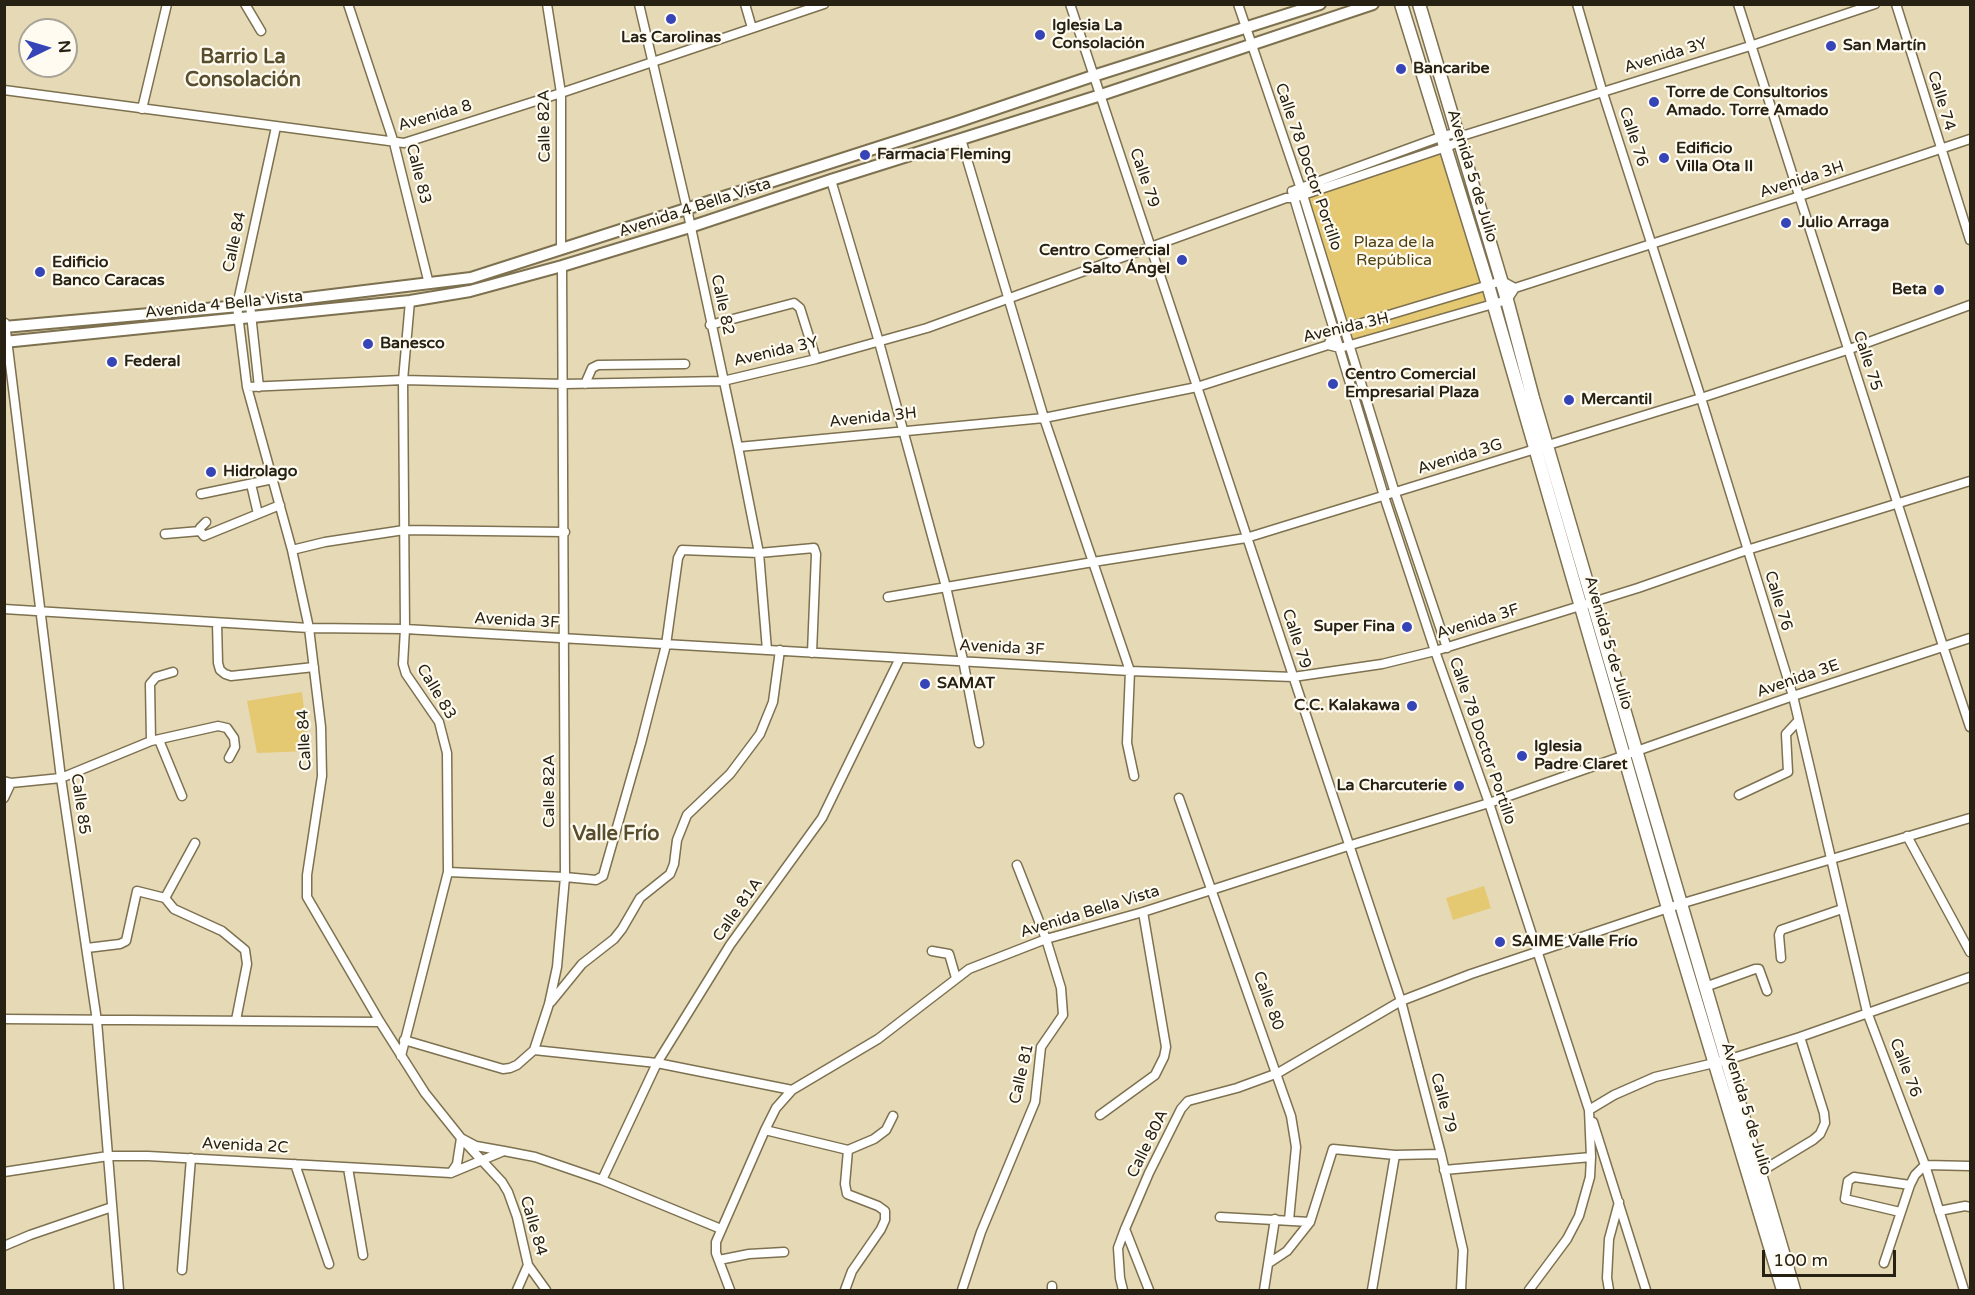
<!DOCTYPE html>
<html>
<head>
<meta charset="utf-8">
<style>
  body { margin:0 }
  #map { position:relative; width:1975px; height:1295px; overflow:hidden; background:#e6d9b5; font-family:"Varela Round",sans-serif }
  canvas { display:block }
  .frame { position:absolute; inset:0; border:6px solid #262113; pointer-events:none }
  .north { position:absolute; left:18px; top:18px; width:60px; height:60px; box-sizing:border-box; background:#fffbf0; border:2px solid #a8a498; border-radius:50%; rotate:85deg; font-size:16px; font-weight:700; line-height:24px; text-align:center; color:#262113 }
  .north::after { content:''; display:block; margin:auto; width:21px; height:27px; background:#3545b8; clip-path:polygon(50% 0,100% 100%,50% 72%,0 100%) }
  .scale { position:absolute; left:1762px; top:1250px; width:134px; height:27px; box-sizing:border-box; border:3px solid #262113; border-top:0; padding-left:8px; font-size:18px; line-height:21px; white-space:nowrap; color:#262113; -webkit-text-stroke:4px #fffbf0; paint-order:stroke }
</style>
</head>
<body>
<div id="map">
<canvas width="1975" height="1295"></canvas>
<div class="frame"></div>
<div class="north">N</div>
<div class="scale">100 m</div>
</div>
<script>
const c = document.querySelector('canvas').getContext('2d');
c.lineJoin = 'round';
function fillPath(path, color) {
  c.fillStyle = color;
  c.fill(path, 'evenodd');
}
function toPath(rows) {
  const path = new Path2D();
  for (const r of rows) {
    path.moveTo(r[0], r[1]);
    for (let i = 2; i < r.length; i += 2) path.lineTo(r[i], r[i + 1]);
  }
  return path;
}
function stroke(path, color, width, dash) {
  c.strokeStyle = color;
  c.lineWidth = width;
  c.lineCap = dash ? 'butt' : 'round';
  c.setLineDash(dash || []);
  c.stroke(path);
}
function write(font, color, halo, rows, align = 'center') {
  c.font = font + ' "Varela Round",sans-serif';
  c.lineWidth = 4.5;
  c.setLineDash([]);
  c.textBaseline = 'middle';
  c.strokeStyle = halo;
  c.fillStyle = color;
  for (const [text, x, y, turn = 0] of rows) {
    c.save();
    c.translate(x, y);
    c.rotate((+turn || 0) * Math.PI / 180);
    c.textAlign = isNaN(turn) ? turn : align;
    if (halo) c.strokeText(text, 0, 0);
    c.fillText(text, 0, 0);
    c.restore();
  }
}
fillPath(toPath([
  [1437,142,1488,309,1347,348,1298,193],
  [302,692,309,751,257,753,247,701],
  [1484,886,1491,908,1453,920,1446,898]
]), '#e5c872');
const minor = toPath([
  [245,4,261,31],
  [348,4,394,143,429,284],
  [547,4,561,93,561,248],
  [639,4,687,209,738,447,759,553,767,650],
  [745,4,752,28],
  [1070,4,1401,1001,1441,1154,1463,1250,1461,1290],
  [1238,4,1303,195,1395,493,1447,648],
  [1577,4,1602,90,1701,398,1793,696,1867,1012,1925,1165,1970,1166],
  [1738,4,1943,646,1970,727],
  [1896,4,1970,240],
  [4,90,404,143,561,93,824,4],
  [142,109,167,4],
  [276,127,237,306,247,387,292,550,309,628,321,727,322,776,307,875,307,897,380,1022,425,1093,461,1138,502,1182,508,1192,517,1217,528,1265,546,1290],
  [961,139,1044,418,1130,671,1127,743,1134,776],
  [831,180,879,342,946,587,963,660,979,743],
  [1295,190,1443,136,1456,133,1465,135,1750,46,1875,4],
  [1292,191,1384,496,1435,651,1489,803,1589,1110,1591,1157,1590,1177,1579,1216,1567,1239,1529,1290],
  [562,266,565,877,557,967,549,1004,534,1050,657,1063,792,1090],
  [250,305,259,387],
  [5,323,61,778,97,1021,119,1290],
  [710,325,794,303,800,308,816,359],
  [1328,345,1335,331,1352,326,1502,281,1515,288],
  [585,384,592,368,598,365,685,364],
  [247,387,403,380,564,384,723,381,816,359,927,328,1286,198,1294,198,1446,147,1459,142,1465,135],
  [738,447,1044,418,1197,387,1328,345,1340,348,1507,300,1515,288,1800,196,1970,139],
  [251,484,258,514],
  [201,494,273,479],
  [206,522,200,528,200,531,204,536,280,505],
  [165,534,200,531],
  [292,550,325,542,404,530,565,532],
  [888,597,1093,562,1246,538,1701,398,1847,350,1970,305],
  [4,609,309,628,405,629,1130,671,1293,677,1382,664,1435,651,1638,588,1747,550,1970,481],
  [217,623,218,663,220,670,225,674,231,676,314,667],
  [159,740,182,796],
  [151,741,150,684,156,677,173,672],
  [4,781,11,783,61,778,151,741,218,726,227,728,234,738,235,747,229,758],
  [1739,795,1788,772,1786,734,1798,721],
  [4,798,11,783],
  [1179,798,1291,1116,1296,1147,1289,1220],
  [1907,836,1970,952],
  [448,872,565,877,596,880,603,876,641,743,666,645,678,558,682,550,759,553,814,548,816,554,812,653],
  [165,898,195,843],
  [87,948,120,944,126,941,137,891,165,898,174,909,222,931,245,950,247,964,236,1020],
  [932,951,949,954,956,978],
  [1781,958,1779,935,1781,930,1842,909],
  [1705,987,1755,969,1759,969,1767,991],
  [551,1002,582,964,614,939,622,929,640,898,670,874,674,864,677,840,687,815,730,774,760,734,773,702,780,650],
  [4,1019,380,1022],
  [404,1040,503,1069,510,1068,517,1065,534,1050],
  [401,1056,448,872,447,753,439,722,406,674,403,664,405,629,403,380,410,301],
  [1589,1110,1614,1095,1655,1077,1727,1060,1800,1037,1970,977],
  [1100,1115,1155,1075,1164,1057,1166,1047,1143,912],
  [1593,1122,1646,1290],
  [765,1130,848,1150,845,1184,847,1194,878,1206,885,1211,885,1220,881,1229,852,1271,845,1290],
  [848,1150,874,1139,886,1130,893,1116],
  [295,1164,329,1264],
  [348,1168,363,1255],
  [1444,1170,1591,1157],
  [4,1172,108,1156,148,1156,451,1173,504,1151,535,1157,602,1180,721,1229],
  [1760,1172,1813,1140,1820,1134,1825,1123,1824,1113,1800,1037],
  [451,1173,457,1164,461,1138,476,1146,504,1151],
  [602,1180,657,1063,730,945,822,818,900,658],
  [1939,1211,1965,1206,1970,1207],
  [1900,1212,1845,1199,1848,1181,1854,1177,1910,1185],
  [1220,1217,1310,1222,1333,1149,1395,1155,1441,1154],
  [1125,1229,1149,1290],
  [4,1246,30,1235,112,1207],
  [719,1260,749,1254,784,1252],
  [1269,1263,1287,1251,1310,1222],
  [1884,1263,1910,1185,1915,1175,1925,1165,1964,1290],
  [182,1270,191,1158],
  [1052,1286,1052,1290],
  [517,1290,528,1265],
  [730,1290,716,1253,716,1242,765,1130,776,1108,792,1090,878,1039,969,969,1046,939,1143,912,1348,846,1489,803,1793,696,1970,638],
  [962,1290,981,1232,1035,1102,1041,1047,1063,1015,1061,988,1046,939,1017,865],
  [1123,1290,1120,1278,1118,1248,1125,1229,1149,1173,1181,1109,1188,1101,1237,1088,1278,1073,1401,1001,1471,974,1680,904,1970,818],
  [1264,1290,1275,1219],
  [1372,1290,1395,1155],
  [1609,1290,1607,1278,1609,1239,1619,1202]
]);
const tertiary = toPath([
  [4,327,250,305,471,278,954,123,1093,76,1320,4],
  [4,342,410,301,470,291,562,266,690,227,831,180,1101,95,1373,4]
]);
const secondary = toPath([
  [1401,4,1488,285,1668,908,1783,1290],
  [1419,4,1507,300,1533,398,1794,1290]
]);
stroke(minor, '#7d7150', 11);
stroke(tertiary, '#7d7150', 14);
stroke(secondary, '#7d7150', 15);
stroke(minor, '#fff', 8);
stroke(tertiary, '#fff', 10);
stroke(secondary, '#fff', 12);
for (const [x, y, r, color] of [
  [671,19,6,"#3545b8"],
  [1040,35,6,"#3545b8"],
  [1831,46,6,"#3545b8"],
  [1401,69,6,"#3545b8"],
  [1654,102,6,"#3545b8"],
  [865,155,6,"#3545b8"],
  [1664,158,6,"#3545b8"],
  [1786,223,6,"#3545b8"],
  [1182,260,6,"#3545b8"],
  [40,272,6,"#3545b8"],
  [1939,290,6,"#3545b8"],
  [368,344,6,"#3545b8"],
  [112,362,6,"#3545b8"],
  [1333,384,6,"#3545b8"],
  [1569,400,6,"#3545b8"],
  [211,472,6,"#3545b8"],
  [1407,627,6,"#3545b8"],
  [925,684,6,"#3545b8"],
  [1412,706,6,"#3545b8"],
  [1522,756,6,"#3545b8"],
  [1459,786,6,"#3545b8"],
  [1500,942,6,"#3545b8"]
]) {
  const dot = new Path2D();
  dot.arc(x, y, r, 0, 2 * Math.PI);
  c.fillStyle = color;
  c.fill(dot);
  stroke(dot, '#fffbf0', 2);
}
write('bold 16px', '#262113', '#fffbf0', [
  ["Iglesia La",1052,26],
  ["Consolación",1052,44],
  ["Las Carolinas",671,38,"center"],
  ["San Martín",1843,46],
  ["Bancaribe",1413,69],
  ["Torre de Consultorios",1666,93],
  ["Amado. Torre Amado",1666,111],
  ["Edificio",1676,149],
  ["Villa Ota II",1676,167],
  ["Farmacia Fleming",877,155],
  ["Julio Arraga",1798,223],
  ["Centro Comercial",1170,251,"right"],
  ["Salto Ángel",1170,269,"right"],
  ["Edificio",52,263],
  ["Banco Caracas",52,281],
  ["Beta",1927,290,"right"],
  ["Banesco",380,344],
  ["Federal",124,362],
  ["Centro Comercial",1345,375],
  ["Empresarial Plaza",1345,393],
  ["Mercantil",1581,400],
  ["Hidrolago",223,472],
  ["Super Fina",1395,627,"right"],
  ["SAMAT",937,684],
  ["C.C. Kalakawa",1400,706,"right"],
  ["Iglesia",1534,747],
  ["Padre Claret",1534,765],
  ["La Charcuterie",1447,786,"right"],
  ["SAIME Valle Frío",1512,942]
], 'left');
write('16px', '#262113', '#fffbf0', [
  ["Avenida 3Y",1666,56,-17],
  ["Calle 74",1941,101,73],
  ["Avenida 8",435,116,-16],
  ["Calle 82A",545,126,-91],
  ["Calle 76",1633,137,72],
  ["Calle 78 Doctor Portillo",1308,167,71],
  ["Calle 83",418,174,76],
  ["Avenida 5 de Julio",1472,176,73],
  ["Calle 79",1144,178,71],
  ["Avenida 3H",1802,180,-18],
  ["Avenida 4 Bella Vista",695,208,-18],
  ["Calle 84",235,242,-78],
  ["Avenida 4 Bella Vista",224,305,-6],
  ["Calle 82",722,305,78],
  ["Avenida 3H",1346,328,-13],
  ["Avenida 3Y",776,352,-13],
  ["Calle 75",1867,361,72],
  ["Avenida 3H",873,418,-6],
  ["Avenida 3G",1460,457,-17],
  ["Calle 76",1778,601,73],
  ["Avenida 3F",517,621,3],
  ["Avenida 3F",1478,622,-17],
  ["Calle 79",1296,639,72],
  ["Avenida 5 de Julio",1608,643,74],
  ["Avenida 3F",1002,648,3],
  ["Avenida 3E",1798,679,-19],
  ["Calle 83",436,692,59],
  ["Calle 84",305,740,-93],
  ["Calle 78 Doctor Portillo",1482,741,71],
  ["Calle 82A",550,791,-90],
  ["Calle 85",80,804,82],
  ["Calle 81A",738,910,-55],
  ["Avenida Bella Vista",1090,912,-17],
  ["Calle 80",1268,1001,70],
  ["Calle 76",1905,1068,69],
  ["Calle 81",1022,1074,-77],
  ["Calle 79",1443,1103,75],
  ["Avenida 5 de Julio",1746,1109,73],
  ["Calle 80A",1148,1144,-64],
  ["Avenida 2C",245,1146,3],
  ["Calle 84",533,1226,74]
]);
write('16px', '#514111', '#fffbf0', [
  ["Plaza de la",1394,243],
  ["República",1394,261]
]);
write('bold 20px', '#584d2c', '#fffbf0', [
  ["Barrio La",243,58],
  ["Consolación",243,81],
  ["Valle Frío",616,835]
]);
</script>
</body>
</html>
